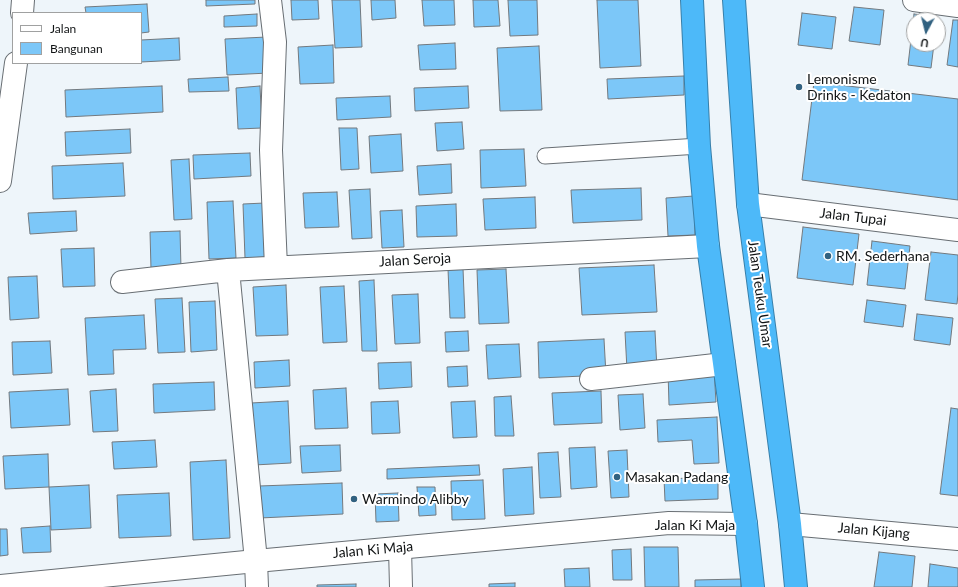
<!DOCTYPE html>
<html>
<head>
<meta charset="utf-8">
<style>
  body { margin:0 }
  #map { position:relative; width:958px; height:587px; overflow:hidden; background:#eef5fa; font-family:Lato,sans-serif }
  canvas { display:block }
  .legend { position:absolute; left:12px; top:12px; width:130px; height:52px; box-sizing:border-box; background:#fff; border:1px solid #a0a1a1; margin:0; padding:5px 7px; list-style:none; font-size:12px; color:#111415 }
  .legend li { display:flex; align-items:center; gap:8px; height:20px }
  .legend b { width:20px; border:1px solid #a0a1a1 }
  .north { position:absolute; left:906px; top:12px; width:40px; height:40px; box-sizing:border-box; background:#fff; border:1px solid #a0a1a1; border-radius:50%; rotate:187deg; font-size:11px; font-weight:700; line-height:16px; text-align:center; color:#111415 }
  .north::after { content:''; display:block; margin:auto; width:14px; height:18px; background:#316180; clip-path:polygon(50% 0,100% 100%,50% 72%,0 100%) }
</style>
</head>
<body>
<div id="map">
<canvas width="958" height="587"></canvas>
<ul class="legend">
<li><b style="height:5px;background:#fff"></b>Jalan</li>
<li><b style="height:11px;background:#7cc7f8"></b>Bangunan</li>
</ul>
<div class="north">U</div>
</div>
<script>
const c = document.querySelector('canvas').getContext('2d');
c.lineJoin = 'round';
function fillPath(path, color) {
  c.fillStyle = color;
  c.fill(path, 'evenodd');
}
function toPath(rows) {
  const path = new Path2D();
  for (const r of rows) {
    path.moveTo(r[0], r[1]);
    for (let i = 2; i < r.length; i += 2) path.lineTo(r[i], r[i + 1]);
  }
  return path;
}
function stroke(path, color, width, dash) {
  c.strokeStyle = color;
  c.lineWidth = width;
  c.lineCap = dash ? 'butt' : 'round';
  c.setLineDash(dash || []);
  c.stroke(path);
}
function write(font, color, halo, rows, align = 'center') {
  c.font = font + ' Lato,sans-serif';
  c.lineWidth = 4;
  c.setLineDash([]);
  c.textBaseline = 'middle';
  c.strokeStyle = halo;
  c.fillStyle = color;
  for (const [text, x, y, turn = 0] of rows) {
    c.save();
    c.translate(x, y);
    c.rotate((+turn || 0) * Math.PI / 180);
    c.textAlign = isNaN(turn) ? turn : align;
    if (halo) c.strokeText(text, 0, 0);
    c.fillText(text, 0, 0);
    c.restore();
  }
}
const building = toPath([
  [206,0,255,0,255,4,206,6,206,0],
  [291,0,318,0,319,19,292,20,291,0],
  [332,0,360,0,362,47,335,48,332,0],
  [371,0,395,0,396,18,372,20,371,0],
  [422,0,454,0,455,25,424,26,422,0],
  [473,0,498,0,500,26,474,27,473,0],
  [508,0,537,0,538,35,510,36,508,0],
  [597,0,638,0,641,66,600,68,597,0],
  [147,4,149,32,141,33,141,13,86,13,85,7,147,4],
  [854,7,884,10,880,45,849,41,854,7],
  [802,13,836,17,832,49,798,45,802,13],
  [257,14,257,26,224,27,224,16,257,14],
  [914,14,937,17,937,20,914,20,914,44,934,44,931,68,908,65,914,14],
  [953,20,958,20,958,67,947,65,953,20],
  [267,37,269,73,227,75,225,39,267,37],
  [179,38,180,60,141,62,141,40,179,38],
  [455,43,456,69,420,70,418,45,455,43],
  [333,45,334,83,300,84,298,47,333,45],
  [539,46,542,110,500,111,497,48,539,46],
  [684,76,684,95,608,99,607,79,684,76],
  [228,77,229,91,189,92,188,79,228,77],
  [814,82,958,99,958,200,802,180,814,82],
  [162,86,163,112,66,117,65,90,162,86],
  [260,86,262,128,238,129,236,88,260,86],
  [468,86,469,108,415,111,414,88,468,86],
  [390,96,391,117,337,120,336,98,390,96],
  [462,122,464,149,437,151,435,123,462,122],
  [339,128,357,128,359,169,341,170,339,128],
  [130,129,131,153,66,156,65,132,130,129],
  [401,134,403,171,371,173,369,136,401,134],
  [524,149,526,186,481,188,480,150,524,149],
  [250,153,251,176,194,179,193,155,250,153],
  [189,159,192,219,174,220,171,160,189,159],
  [123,163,125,196,53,199,52,166,123,163],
  [451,164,452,193,419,195,417,166,451,164],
  [641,188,642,220,573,223,571,190,641,188],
  [370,189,372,238,352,239,349,190,370,189],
  [337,192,339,227,305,228,303,193,337,192],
  [694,196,695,235,668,236,666,198,694,196],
  [535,197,536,228,485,230,483,199,535,197],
  [233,201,236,258,209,259,207,202,233,201],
  [265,203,268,257,245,258,243,204,265,203],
  [456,204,457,236,417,237,416,206,456,204],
  [402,210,404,247,382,248,380,211,402,210],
  [76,211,77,231,30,234,28,213,76,211],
  [803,227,859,234,853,285,797,278,803,227],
  [180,231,181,268,151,269,150,232,180,231],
  [872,241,910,246,905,289,867,285,872,241],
  [94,248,95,286,63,287,61,249,94,248],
  [931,252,958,255,958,294,957,304,925,300,931,252],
  [654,265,657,312,582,315,579,268,654,265],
  [463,268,465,318,450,318,448,269,463,268],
  [506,269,509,323,479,324,477,270,506,269],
  [37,276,39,318,10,320,8,277,37,276],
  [374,280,377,351,362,351,359,281,374,280],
  [286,285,288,335,256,336,253,287,286,285],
  [344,286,347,342,323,343,320,287,344,286],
  [418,294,420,343,395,344,392,295,418,294],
  [182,298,185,352,158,353,155,299,182,298],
  [867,300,906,305,903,327,864,322,867,300],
  [215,301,217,350,191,352,189,302,215,301],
  [917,314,953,318,950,345,914,340,917,314],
  [144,315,146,349,113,350,114,374,88,375,85,318,144,315],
  [468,331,469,351,446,352,445,332,468,331],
  [655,331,657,369,627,370,625,332,655,331],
  [604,339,606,375,539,378,538,342,604,339],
  [50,341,52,373,13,375,12,342,50,341],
  [519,344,521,377,488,379,486,345,519,344],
  [289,360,290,386,255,388,254,362,289,360],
  [411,362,412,387,379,389,378,363,411,362],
  [467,366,468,386,448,387,447,367,467,366],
  [714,369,716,402,669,405,668,371,714,369],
  [214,382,215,410,154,413,153,384,214,382],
  [346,388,348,428,315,429,313,390,346,388],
  [68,389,70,425,11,428,9,392,68,389],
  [116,389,118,431,93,432,90,391,116,389],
  [601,391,602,423,554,425,552,393,601,391],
  [643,394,645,428,620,430,618,395,643,394],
  [511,396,514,436,495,436,494,397,511,396],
  [288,401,291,463,254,465,251,403,288,401],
  [398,401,400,433,372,434,371,402,398,401],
  [475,401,477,437,453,438,451,402,475,401],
  [951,408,958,409,958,496,940,494,951,408],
  [717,417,719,463,694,464,692,440,658,442,657,420,717,417],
  [155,440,157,467,114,469,112,442,155,440],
  [340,445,341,471,302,473,300,446,340,445],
  [595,447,597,487,571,489,569,448,595,447],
  [627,450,629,497,611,498,608,451,627,450],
  [558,452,561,497,540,498,538,453,558,452],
  [48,454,49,487,5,489,3,456,48,454],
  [226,460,230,538,193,540,190,462,226,460],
  [479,465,480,475,387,479,387,469,479,465],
  [532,467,534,514,505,516,503,469,532,467],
  [718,477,718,499,665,501,664,479,718,477],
  [483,480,485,519,452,520,451,481,483,480],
  [342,483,343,514,260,518,259,486,342,483],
  [89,485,91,528,51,530,49,487,89,485],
  [417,487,435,487,436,515,419,516,417,487],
  [169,493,171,536,119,538,117,495,169,493],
  [398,493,399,521,376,522,375,494,398,493],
  [50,526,51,552,23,553,21,528,50,526],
  [0,529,7,529,8,555,0,556,0,529],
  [644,547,678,547,679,587,645,587,644,547],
  [631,549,632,580,613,580,612,550,631,549],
  [879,552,915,556,912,587,874,587,879,552],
  [930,564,958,568,958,587,928,587,930,564],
  [589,568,590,587,565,587,564,569,589,568],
  [741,579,741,587,695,587,695,580,741,579],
  [515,583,515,587,489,587,489,584,515,583],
  [356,584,356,587,317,587,317,585,356,584]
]);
fillPath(building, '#7cc7f8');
stroke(building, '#73797e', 1);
const lane = toPath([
  [545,156,699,146]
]);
const street = toPath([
  [270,0,275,42,271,150,276,267],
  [914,0,958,6],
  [22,13,23,0],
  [0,181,16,63],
  [228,270,256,561,257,587],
  [122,282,228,270,708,246],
  [591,379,724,364],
  [790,524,958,539],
  [400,548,401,587]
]);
const secondary = toPath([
  [748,204,958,230],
  [0,586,256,561,669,523,746,524]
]);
const highway = toPath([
  [692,0,699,146,708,246,746,524,753,587],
  [734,0,748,204,790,524,796,587]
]);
stroke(lane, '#686e73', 17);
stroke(street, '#686e73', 24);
stroke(secondary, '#686e73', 24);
stroke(highway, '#387fa9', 24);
stroke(lane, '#fff', 15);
stroke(street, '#fff', 22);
stroke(secondary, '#fff', 22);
stroke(highway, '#4db9f9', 22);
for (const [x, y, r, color] of [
  [799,87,4,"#316180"],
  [828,256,4,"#316180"],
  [617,477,4,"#316180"],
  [354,499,4,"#316180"]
]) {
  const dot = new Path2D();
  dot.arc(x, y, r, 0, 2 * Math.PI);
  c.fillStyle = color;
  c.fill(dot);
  stroke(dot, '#fff', 1.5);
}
write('14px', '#111415', '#fff', [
  ["Lemonisme",807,79],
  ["Drinks - Kedaton",807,95],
  ["RM. Sederhana",836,256],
  ["Masakan Padang",625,477],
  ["Warmindo Alibby",362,499]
], 'left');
write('14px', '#111415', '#fff', [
  ["Jalan Tupai",853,217,7],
  ["Jalan Seroja",415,260,-3],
  ["Jalan Teuku Umar",760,294,82],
  ["Jalan Ki Maja",695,525],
  ["Jalan Kijang",874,531,5],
  ["Jalan Ki Maja",373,550,-5]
]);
</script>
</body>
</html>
